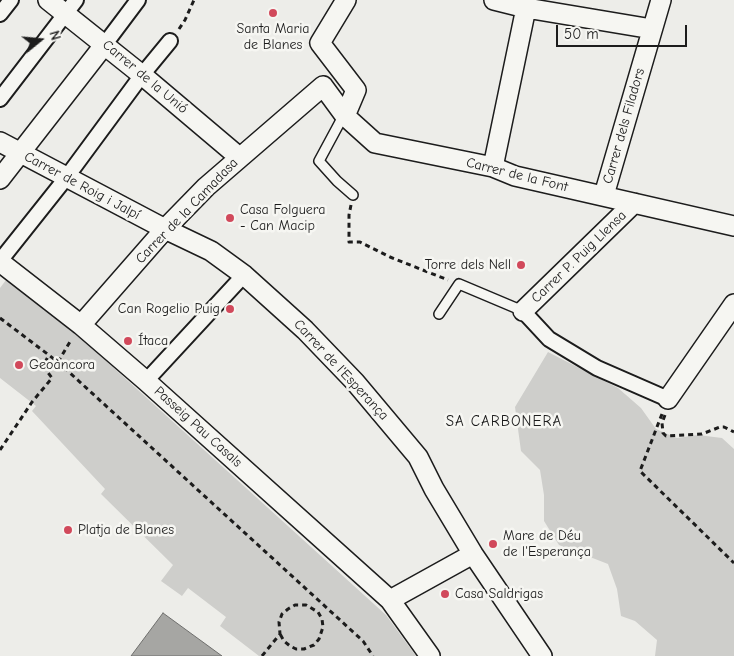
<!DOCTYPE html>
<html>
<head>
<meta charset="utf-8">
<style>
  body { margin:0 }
  #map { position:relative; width:734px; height:656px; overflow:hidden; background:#edede9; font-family:"Comic Neue",sans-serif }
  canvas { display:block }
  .north { position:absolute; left:15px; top:15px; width:50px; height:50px; -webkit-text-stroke:4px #f6f6f2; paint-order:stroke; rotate:73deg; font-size:14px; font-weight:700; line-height:20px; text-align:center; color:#1c1c1c }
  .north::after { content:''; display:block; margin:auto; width:18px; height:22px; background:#1c1c1c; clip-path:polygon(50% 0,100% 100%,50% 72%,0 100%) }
  .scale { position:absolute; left:556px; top:25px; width:131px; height:22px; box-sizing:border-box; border:2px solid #1c1c1c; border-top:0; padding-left:6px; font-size:15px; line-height:18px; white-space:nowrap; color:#1c1c1c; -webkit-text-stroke:4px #f6f6f2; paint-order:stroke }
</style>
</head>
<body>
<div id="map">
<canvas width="734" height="656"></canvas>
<div class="north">N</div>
<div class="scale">50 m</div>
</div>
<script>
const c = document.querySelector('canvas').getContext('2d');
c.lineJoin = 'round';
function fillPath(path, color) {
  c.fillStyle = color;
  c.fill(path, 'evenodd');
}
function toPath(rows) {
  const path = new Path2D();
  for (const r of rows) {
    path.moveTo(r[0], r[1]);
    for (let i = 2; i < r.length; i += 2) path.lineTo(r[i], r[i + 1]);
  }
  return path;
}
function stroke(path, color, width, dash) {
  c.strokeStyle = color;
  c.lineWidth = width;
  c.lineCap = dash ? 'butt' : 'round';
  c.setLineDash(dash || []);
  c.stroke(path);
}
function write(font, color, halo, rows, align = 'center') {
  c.font = font + ' "Comic Neue",sans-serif';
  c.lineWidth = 5;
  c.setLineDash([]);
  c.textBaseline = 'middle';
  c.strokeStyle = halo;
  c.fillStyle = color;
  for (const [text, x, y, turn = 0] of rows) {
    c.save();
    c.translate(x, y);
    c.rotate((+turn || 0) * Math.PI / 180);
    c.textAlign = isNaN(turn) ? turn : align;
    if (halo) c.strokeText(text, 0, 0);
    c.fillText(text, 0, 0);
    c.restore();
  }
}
fillPath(toPath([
  [6,280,84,341,386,615,416,656,259,656,220,626,226,617,188,588,182,596,161,581,173,565,101,494,105,489,32,411,36,406,0,378,0,288],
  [548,352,618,388,641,408,656,429,677,438,698,435,722,438,734,449,734,656,655,656,657,640,635,621,621,616,617,589,608,564,559,545,544,521,544,495,540,470,521,451,515,407]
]), '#cececb');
const water = toPath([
  [163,613,222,656,131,656,163,613]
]);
fillPath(water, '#a6a6a3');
stroke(water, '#6f6f6d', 1);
const service = toPath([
  [345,116,340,122,319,161,337,181,353,195],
  [439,314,459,284,523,311]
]);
const pedestrian = toPath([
  [0,14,11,0],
  [105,44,138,0],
  [0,99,76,0],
  [0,261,66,178,142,75,170,41],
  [523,311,549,339,597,368,668,399],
  [146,381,244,275]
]);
const minor = toPath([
  [48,0,142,75,239,157],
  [494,0,526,8,652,29],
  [345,116,356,90,320,43,346,0],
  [0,142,165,229,211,251,244,275,305,330,355,382,418,457,434,489,473,554,542,656],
  [493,167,526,8],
  [0,179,105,44],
  [604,195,661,0],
  [0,262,81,325,146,381,390,600,430,656],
  [523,311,634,203],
  [81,325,165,229,206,187,323,86,345,116,375,143,493,167,515,176,734,226],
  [668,399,734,304],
  [390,600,473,554]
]);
stroke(service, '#1c1c1c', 12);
stroke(pedestrian, '#1c1c1c', 18);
stroke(minor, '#1c1c1c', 22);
stroke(toPath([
  [179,29,185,20,194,0],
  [351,205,349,215,349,242,360,242,390,257,448,280],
  [0,318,58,362,363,641,373,656],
  [58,362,71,340],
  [662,414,640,471,734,563],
  [665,415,662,423,663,433,666,436,702,434,720,427,724,427,734,432],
  [0,450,32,402,52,378,43,366,49,355],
  [262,656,280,634,279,622,282,614,288,609,295,605,306,605,318,612,322,619,323,627,319,639,314,645,304,649,296,649,290,646,284,641,280,634]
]), '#1c1c1c', 3, [5, 4]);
stroke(service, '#f6f6f2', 9);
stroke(pedestrian, '#f6f6f2', 14);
stroke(minor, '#f6f6f2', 19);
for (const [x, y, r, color] of [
  [273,13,5,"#d1495b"],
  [230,218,5,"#d1495b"],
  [521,265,5,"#d1495b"],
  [230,309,5,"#d1495b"],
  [128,341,5,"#d1495b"],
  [19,365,5,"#d1495b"],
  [68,530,5,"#d1495b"],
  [493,544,5,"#d1495b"],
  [445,594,5,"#d1495b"]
]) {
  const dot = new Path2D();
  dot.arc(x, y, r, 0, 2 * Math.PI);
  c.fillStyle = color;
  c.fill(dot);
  stroke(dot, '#f6f6f2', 2);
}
write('14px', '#1c1c1c', '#f6f6f2', [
  ["Santa Maria",273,29,"center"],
  ["de Blanes",273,45,"center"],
  ["Casa Folguera",240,210],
  ["- Can Macip",240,226],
  ["Torre dels Nell",511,265,"right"],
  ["Can Rogelio Puig",220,309,"right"],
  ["Ítaca",138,341],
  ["Geoàncora",29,365],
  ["Platja de Blanes",78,530],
  ["Mare de Déu",503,536],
  ["de l'Esperança",503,552],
  ["Casa Saldrigas",455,594]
], 'left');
write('14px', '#1c1c1c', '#f6f6f2', [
  ["Carrer de la Unió",145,77,40],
  ["Carrer dels Filadors",624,126,-74],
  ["Carrer de la Font",517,175,14],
  ["Carrer de Roig i Jalpí",82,186,28],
  ["Carrer de la Camadasa",187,211,-46],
  ["Carrer P. Puig Llensa",579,257,-44],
  ["Carrer de l'Esperança",341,370,47],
  ["Passeig Pau Casals",198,427,42]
]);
c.letterSpacing = '1px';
write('15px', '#1c1c1c', '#f6f6f2', [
  ["SA CARBONERA",504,422]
]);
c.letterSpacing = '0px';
</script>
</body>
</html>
